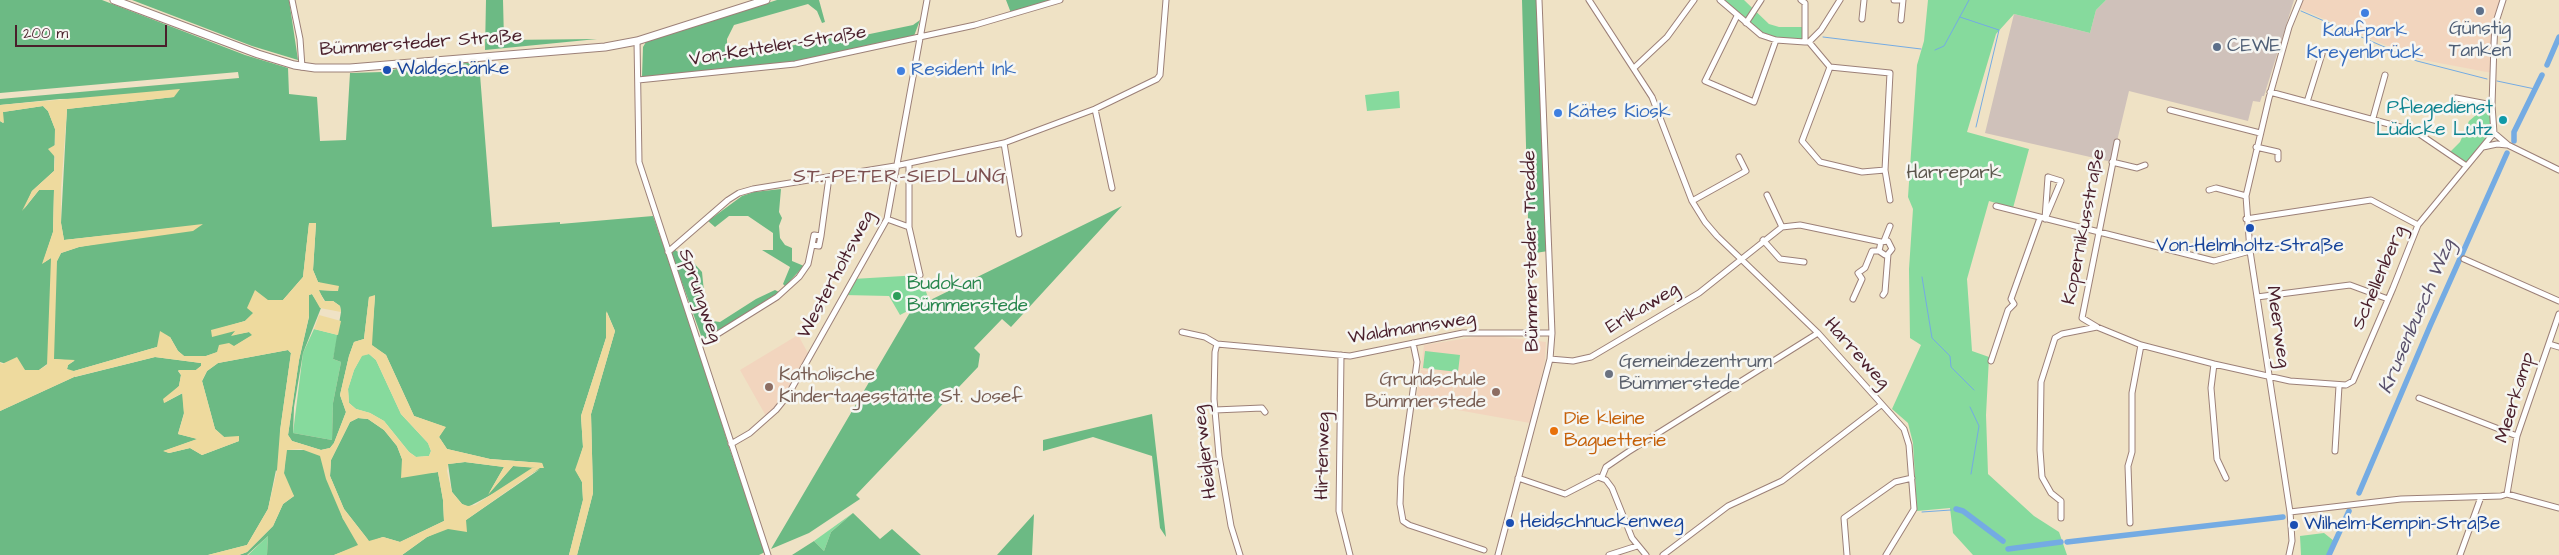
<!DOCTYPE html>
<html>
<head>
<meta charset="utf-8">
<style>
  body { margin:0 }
  #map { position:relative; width:2559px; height:555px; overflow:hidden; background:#efe2c5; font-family:"Architects Daughter",sans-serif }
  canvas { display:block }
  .scale { position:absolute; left:15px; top:25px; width:152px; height:22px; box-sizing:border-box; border:2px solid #4a1f2b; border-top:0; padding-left:6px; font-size:15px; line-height:18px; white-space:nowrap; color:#4a1f2b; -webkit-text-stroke:4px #f6f6f2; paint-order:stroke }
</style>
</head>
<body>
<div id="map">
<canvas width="2559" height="555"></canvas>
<div class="scale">200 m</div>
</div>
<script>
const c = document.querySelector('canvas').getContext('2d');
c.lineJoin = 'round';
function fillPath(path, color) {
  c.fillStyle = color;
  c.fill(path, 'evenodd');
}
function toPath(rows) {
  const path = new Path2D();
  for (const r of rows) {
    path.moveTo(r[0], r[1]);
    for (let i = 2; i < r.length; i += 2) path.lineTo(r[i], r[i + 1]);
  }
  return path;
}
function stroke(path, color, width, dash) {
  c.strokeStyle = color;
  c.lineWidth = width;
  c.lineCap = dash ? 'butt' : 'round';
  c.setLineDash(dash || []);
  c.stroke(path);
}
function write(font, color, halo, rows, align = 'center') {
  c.font = font + ' "Architects Daughter",sans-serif';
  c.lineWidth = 5;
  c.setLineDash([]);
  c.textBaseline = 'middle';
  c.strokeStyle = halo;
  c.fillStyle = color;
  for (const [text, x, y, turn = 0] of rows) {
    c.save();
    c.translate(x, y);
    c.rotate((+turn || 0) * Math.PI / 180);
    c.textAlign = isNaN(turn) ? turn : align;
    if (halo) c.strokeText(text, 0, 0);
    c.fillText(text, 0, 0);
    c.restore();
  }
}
fillPath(toPath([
  [2300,0,2503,0,2495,25,2492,73,2418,59,2296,7],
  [798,335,809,355,779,404,766,416,740,370],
  [1487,335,1546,342,1545,361,1530,423,1452,409,1456,375,1421,369,1424,345],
  [1421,370,1455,375,1450,409,1415,405]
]), '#f2d5be');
fillPath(toPath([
  [2106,0,2294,0,2264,96,2262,96,2260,102,2253,101,2248,121,2129,91,2112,162,1985,133,2014,14,2090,33,2096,10]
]), '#cfc1ba');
fillPath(toPath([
  [1720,0,1744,0,1769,24,1779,27,1805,27,1805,42,1761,35],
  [1928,0,2106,0,2096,10,2090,33,2014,14,1996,34,1967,132,2029,149,2013,208,1989,201,1967,279,1972,351,1989,357,1986,415,1988,474,2034,516,2059,532,2067,555,1973,555,1953,533,1950,508,1917,511,1913,443,1908,423,1892,409,1921,345,1910,338,1909,269,1913,209,1908,197,1917,65,1924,41],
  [1399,91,1400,108,1367,111,1365,95],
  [2488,105,2490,106,2491,133,2465,164,2449,153,2460,142,2469,121],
  [920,275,929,300,900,315,889,296,844,295,853,279],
  [314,329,338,335,333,359,341,362,333,403,332,440,293,433,303,353],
  [1425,351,1460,355,1458,372,1423,368],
  [369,354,376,360,401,414,428,443,431,451,429,456,416,457,409,452,384,421,370,413,356,409,349,403,348,389,354,370,362,355],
  [853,513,831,532,824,551,814,541],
  [2324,533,2334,541,2327,555,2301,555,2300,536],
  [268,536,267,555,247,555,248,555]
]), '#86da9d');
fillPath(toPath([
  [0,0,102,0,245,55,288,68,289,94,317,97,320,141,346,140,350,73,383,72,397,69,479,62,492,227,560,222,560,224,653,216,699,348,728,444,765,552,759,555,577,555,593,493,591,414,615,331,607,312,606,338,581,416,583,447,576,470,582,482,583,500,569,555,402,555,427,537,466,520,540,469,468,507,462,504,452,492,448,464,465,462,504,467,489,493,513,466,543,468,542,463,490,459,447,449,439,437,445,427,414,416,386,355,371,345,375,296,369,297,364,339,354,342,349,356,340,395,346,412,334,443,330,448,321,450,343,519,369,541,344,509,330,476,331,460,350,422,358,418,368,419,384,430,397,446,402,459,430,473,438,472,443,500,444,521,400,542,383,537,334,555,267,555,268,536,247,555,239,555,247,552,273,526,283,504,294,496,276,470,268,509,247,545,208,555,0,555,0,411,74,377,67,369,68,365,74,361,54,359,39,370,25,370,0,362,0,121,3,123,3,112,43,106,48,111,55,129,54,171,32,191,24,209,39,190,54,190,53,232,43,263,51,258,57,261,61,253,79,247,202,225,64,240,61,223,67,109,174,97,60,99,0,105,0,99,239,78,238,72,0,93],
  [316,223,313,270,318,282,338,291,318,290,325,301,333,301,340,306,341,312,321,308,312,294,309,295,309,317,299,360,288,435,292,441,321,450,286,450,284,473,280,431,291,353,288,350,218,363,207,371,202,381,215,429,224,437,239,441,202,455,190,448,169,453,164,451,198,439,178,434,184,413,183,393,164,403,179,386,181,375,178,371,196,370,201,366,201,363,155,357,75,377,74,371,157,347,170,337,178,351,184,356,206,356,233,347,253,335,249,332,232,335,236,331,211,331,245,321,268,300,283,300,303,277,309,224],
  [321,308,341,312,333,359,341,362,333,403,332,440,293,433,294,407,303,353],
  [132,0,289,0,298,60,252,46],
  [486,0,503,0,504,40,597,39,485,50],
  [777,0,819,0,825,22,822,23,817,11,808,4,734,25,727,39,727,55,737,56,863,32,865,35,913,25,920,20,914,36,793,62,642,77,643,47,646,42],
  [1006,0,1052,0,1011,13],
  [1522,0,1539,0,1548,251,1529,254],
  [781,189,779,212,782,218,779,226,780,238,785,245,792,248,792,261,804,266,785,286,783,284,790,267,762,250,773,250,773,233,748,216,729,216,715,227,708,221,742,196,754,192],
  [1122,206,1011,327,1002,319,974,348,980,354,978,367,856,495,860,499,809,533,771,549,912,309],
  [675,250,692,261,702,272,704,292,699,308,706,320,720,322,756,299,775,290,779,292,703,341,671,252],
  [1152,414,1166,537,1160,528,1152,456,1093,437,1043,451,1043,440],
  [853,513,880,539,892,529,921,555,792,555,814,541,824,551,831,532],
  [1034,514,1032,555,997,555]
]), '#6cba84');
fillPath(toPath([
  [180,89,174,97,67,109,61,189,61,223,64,240,203,224,193,231,79,247,61,253,57,261,54,359,75,360,68,365,67,369,74,371,157,347,160,331,170,337,178,351,184,356,206,356,217,352,219,345,229,343,234,346,252,335,249,332,231,336,235,331,212,337,211,330,245,321,253,313,247,308,255,290,268,300,283,300,303,277,309,223,316,223,313,270,318,282,339,286,338,291,319,290,324,301,333,301,340,306,341,312,320,308,312,294,309,295,309,316,299,360,288,435,292,441,321,450,330,448,334,443,346,412,340,395,349,356,354,342,364,339,369,297,375,295,372,345,386,355,414,416,446,427,439,437,447,449,490,459,542,463,544,468,540,468,466,520,467,532,448,529,427,537,402,555,334,555,358,545,343,519,326,479,320,456,301,449,287,450,284,473,294,496,283,504,273,526,247,552,239,555,208,555,247,545,268,509,277,470,280,431,291,353,288,350,218,363,207,371,202,381,215,429,224,437,239,436,239,441,202,455,190,448,169,453,163,451,197,439,178,434,184,414,182,393,164,403,163,399,179,386,181,375,178,370,196,370,201,366,201,363,155,357,74,377,0,411,0,362,2,364,17,357,25,370,39,370,47,365,51,258,42,264,53,232,54,190,39,190,22,211,32,191,54,171,55,157,48,149,55,145,55,129,48,111,43,106,3,112,4,123,0,121,0,105],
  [369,354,376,360,401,414,428,443,431,451,429,456,416,457,409,452,384,421,370,413,356,409,349,403,348,389,354,370,362,356],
  [358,418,368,419,384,430,397,446,402,459,401,478,438,472,443,500,444,521,400,542,383,537,369,541,344,509,330,476,331,460,350,422],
  [465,462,504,467,488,495,513,466,536,468,532,468,475,505,468,506,462,504,452,492,447,471,448,464],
  [606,311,615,331,591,414,593,493,577,555,569,555,583,500,582,482,575,470,583,447,581,416,606,338],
  [319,315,341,321,338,335,314,329]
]), '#eeda9e');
stroke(toPath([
  [2301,11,2417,61,2487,79],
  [1960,17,1999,30,1976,127],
  [1823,37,1921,49],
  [1935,50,1944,46,1969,0],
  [2497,81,2535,89],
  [1922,277,1932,338,1950,356,1951,367,1974,390],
  [1970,407,1979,426,1971,474],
  [1922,512,1951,510]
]), '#74abe3', 1);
stroke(toPath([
  [2547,65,2559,37],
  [2514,141,2514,132,2542,75],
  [2359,493,2430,326,2507,153],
  [1956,509,1963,511,2003,541],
  [2067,542,2283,517],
  [2008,549,2061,542],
  [2329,555,2349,511]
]), '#74abe3', 5.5);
const street = toPath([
  [292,0,300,39,302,67],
  [1589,0,1652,97,1692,201,1705,222,1717,236,1818,333,1904,429,1909,445,1914,509,1886,555],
  [1720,0,1761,35,1776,40,1805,42,1809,42,1821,30,1840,0],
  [1801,0,1805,3,1805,42],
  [1894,0,1901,0],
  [1737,16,1705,81,1754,102,1776,40],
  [1862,19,1864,0],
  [1901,20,1903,0],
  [1746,23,1761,0],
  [637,41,639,162,768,555],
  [1809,42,1830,67,1890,73,1885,170,1862,172,1820,162,1802,141,1830,67],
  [1634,68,1667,37,1694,0],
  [638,80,795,64,975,25,1060,0],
  [2270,92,2415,131,2465,165],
  [2456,98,2492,105],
  [2307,102,2322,54],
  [1095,109,1112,188],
  [2170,110,2260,133],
  [2373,118,2385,75],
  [2494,133,2508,145,2559,170],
  [2117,142,2082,318,2097,327,2141,345,2214,364,2290,381,2346,385,2353,381,2393,288,2418,225,2494,133,2492,105,2494,44,2495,25,2503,0],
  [1004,143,1019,234],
  [2256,147,2278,152,2278,159],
  [2483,147,2497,144,2507,145],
  [2112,162,2137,168,2145,165],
  [1885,170,1890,200],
  [2048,177,2061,181,2045,219,2048,177],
  [2209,190,2216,188,2246,196],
  [1767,195,1782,227],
  [1692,201,1746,171,1739,157],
  [1996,206,2214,261,2250,251],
  [887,219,909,227,909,163],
  [2246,219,2371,200,2418,225],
  [909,227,920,275],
  [821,236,814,235,812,245,819,246,821,236,829,177],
  [1763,240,1780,259,1804,262],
  [1884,241,1890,226],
  [668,252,728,200,739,193,753,189,895,166,1004,143,1095,109,1157,79,1160,75,1166,0],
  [2464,259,2559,301],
  [1883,295,1885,292,1888,254,1892,249,1888,241,1881,242,1879,251,1885,255,1888,254],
  [2257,297,2350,285,2388,299],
  [1853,299,1862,279,1858,273,1865,268,1872,251,1879,251],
  [1182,332,1205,337,1217,344,1350,356,1463,333,1552,333],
  [1413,343,1417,362,1401,477,1400,504,1403,521,1409,525,1484,550],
  [1217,344,1215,352,1214,399,1219,456,1231,526,1240,555],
  [2549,344,2559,347],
  [700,345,777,297,799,277,808,264,812,245],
  [1341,355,1339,511,1350,555],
  [1550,359,1573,361,1591,357,1699,293,1782,227,1800,225,1881,242],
  [1991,361,2008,310,2014,304,2011,299,2040,218],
  [2214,364,2211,388,2217,459,2226,478],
  [2419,398,2517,436],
  [1215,410,1262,408,1265,412],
  [731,444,750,433,776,410,788,395,887,219,927,0],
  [2335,451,2339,386],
  [1602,477,1606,467,1628,452,1818,333],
  [1518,478,1565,494,1598,477,1606,480,1612,488,1632,538,1646,555],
  [2507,494,2517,436,2559,314],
  [2290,512,2401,499,2501,496,2507,494,2559,508],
  [2061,518,2061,501,2051,493,2042,477,2040,450,2041,382,2055,338,2062,334,2097,327],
  [2130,523,2128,466,2132,452,2132,393,2141,345],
  [1498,555,1550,359,1552,333,1539,0],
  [1609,555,1637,546],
  [1663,555,1728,506,1782,481,1881,405],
  [1847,555,1844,518,1895,482,1912,478],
  [2289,555,2292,541,2290,512,2250,251,2246,196,2269,98,2289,27,2300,0],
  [2460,555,2481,497]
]);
const secondary = toPath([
  [114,0,258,54,294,65,315,68,350,68,605,47,637,41,766,0]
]);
stroke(street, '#9c8078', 7);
stroke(secondary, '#9c8078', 9);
stroke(street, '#fff', 5);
stroke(secondary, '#fff', 7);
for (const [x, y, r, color] of [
  [2480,11,5,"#5c6f8a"],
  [2365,13,5,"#3f7fe0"],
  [2217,47,5,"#5c6f8a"],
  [387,70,5,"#1a4fb4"],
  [901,71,5,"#3f7fe0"],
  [1558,113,5,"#3f7fe0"],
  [2503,120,5,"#0f9aa8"],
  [2250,228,5,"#1a4fb4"],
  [897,296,5,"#2e9e5b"],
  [1609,374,5,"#6b7280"],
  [769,387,5,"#8d6e63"],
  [1496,392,5,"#8d6e63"],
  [1554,431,5,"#e8710a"],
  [1510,523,5,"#1a4fb4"],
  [2294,525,5,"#1a4fb4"]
]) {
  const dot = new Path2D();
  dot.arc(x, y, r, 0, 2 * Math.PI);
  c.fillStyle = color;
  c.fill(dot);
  stroke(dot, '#f6f6f2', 2);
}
write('19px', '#4e5e75', '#f6f6f2', [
  ["Günstig",2480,30],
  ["Tanken",2480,52],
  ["CEWE",2227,47,"left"]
]);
write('19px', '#366cbe', '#f6f6f2', [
  ["Kaufpark",2365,32,"center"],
  ["Kreyenbrück",2365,54,"center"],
  ["Resident Ink",911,71],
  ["Kätes Kiosk",1568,113]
], 'left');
write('19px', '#4a1f2b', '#f6f6f2', [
  ["Bümmersteder Straße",421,44,-4],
  ["Von-Ketteler-Straße",778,47,-9],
  ["Kopernikusstraße",2085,227,-79],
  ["Bümmersteder Tredde",1532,251,-91],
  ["Westerholtsweg",837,275,-62],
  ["Schellenberg",2380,278,-67],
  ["Sprungweg",699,296,71],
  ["Erikaweg",1643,309,-31],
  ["Meerweg",2277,327,82],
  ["Waldmannsweg",1412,329,-9],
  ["Harreweg",1856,354,48],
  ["Meerkamp",2516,398,-73],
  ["Heidjerweg",1206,452,-97],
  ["Hirtenweg",1324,456,-89]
]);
write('19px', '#164399', '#f6f6f2', [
  ["Waldschänke",397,70],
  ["Von-Helmholtz-Straße",2250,247,"center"],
  ["Heidschnuckenweg",1520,523],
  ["Wilhelm-Kempin-Straße",2304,525]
], 'left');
write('19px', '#0d838f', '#f6f6f2', [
  ["Pflegedienst",2493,109],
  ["Lüdicke Lutz",2493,131]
], 'right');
write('19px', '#5c574d', '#f6f6f2', [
  ["Harrepark",1954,174]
]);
write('19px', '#27864d', '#f6f6f2', [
  ["Budokan",907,285],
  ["Bümmerstede",907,307]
], 'left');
write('19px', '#5b616d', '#f6f6f2', [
  ["Gemeindezentrum",1619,363],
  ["Bümmerstede",1619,385]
], 'left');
write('19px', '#785e54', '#f6f6f2', [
  ["Katholische",779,376],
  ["Kindertagesstätte St. Josef",779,398],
  ["Grundschule",1486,381,"right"],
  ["Bümmerstede",1486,403,"right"]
], 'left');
write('19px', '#c56008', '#f6f6f2', [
  ["Die kleine",1564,420],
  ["Baguetterie",1564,442]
], 'left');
c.letterSpacing = '1px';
write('20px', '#7c4f4f', '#f6f6f2', [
  ["ST.-PETER-SIEDLUNG",900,178]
]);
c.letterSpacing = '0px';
write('italic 20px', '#59506b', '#f6f6f2', [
  ["Krusenbusch Wzg",2418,317,-67]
]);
</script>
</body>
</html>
